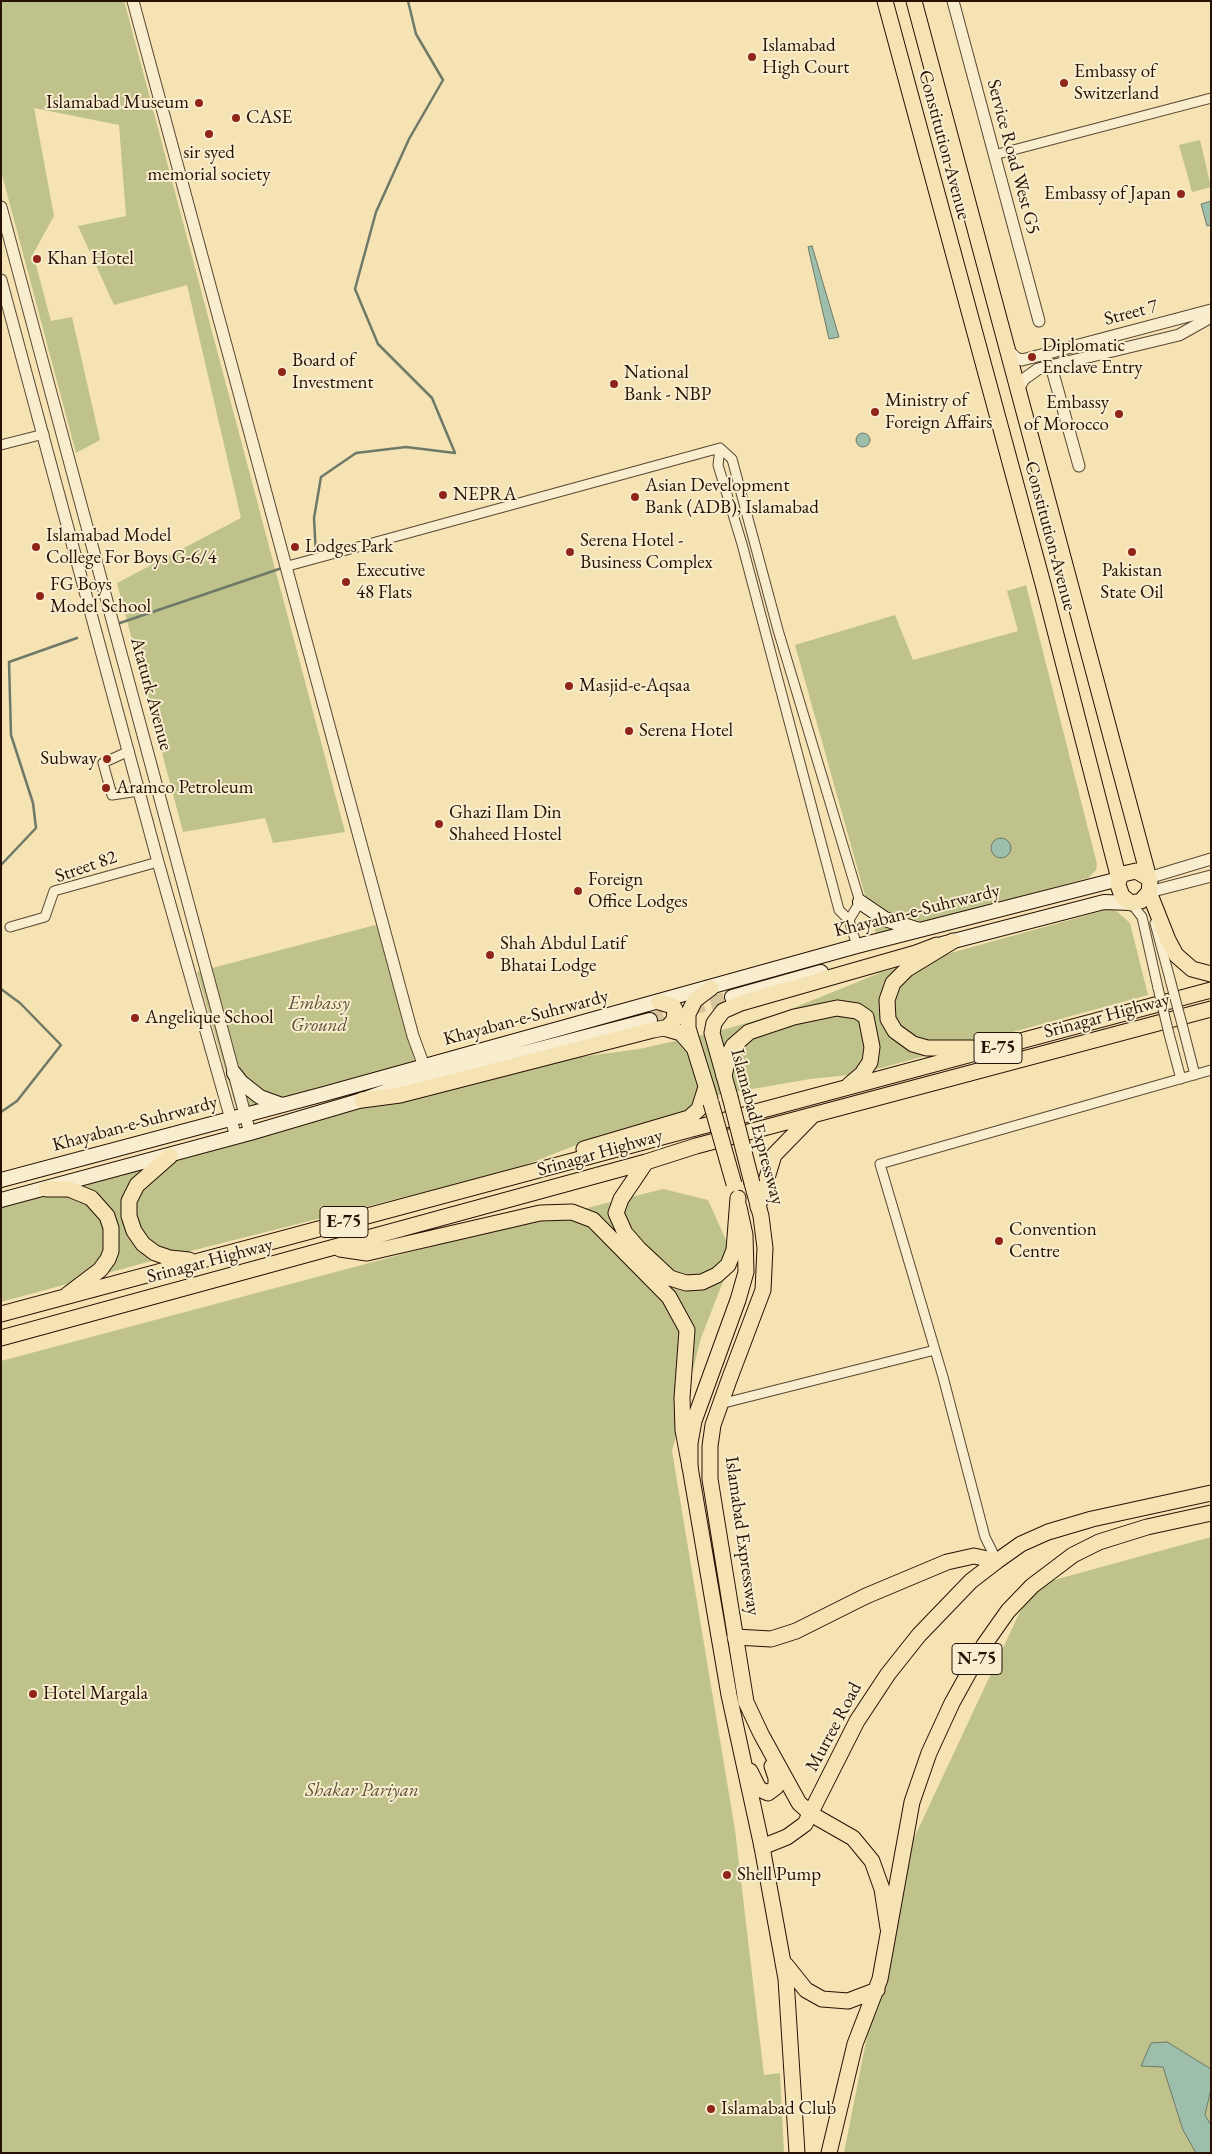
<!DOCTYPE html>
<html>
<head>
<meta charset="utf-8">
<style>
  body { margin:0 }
  #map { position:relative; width:1212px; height:2154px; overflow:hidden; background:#f5e3b4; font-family:"EB Garamond",serif }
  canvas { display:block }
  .frame { position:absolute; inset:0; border:2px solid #271105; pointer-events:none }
</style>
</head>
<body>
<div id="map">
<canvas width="1212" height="2154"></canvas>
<div class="frame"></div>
</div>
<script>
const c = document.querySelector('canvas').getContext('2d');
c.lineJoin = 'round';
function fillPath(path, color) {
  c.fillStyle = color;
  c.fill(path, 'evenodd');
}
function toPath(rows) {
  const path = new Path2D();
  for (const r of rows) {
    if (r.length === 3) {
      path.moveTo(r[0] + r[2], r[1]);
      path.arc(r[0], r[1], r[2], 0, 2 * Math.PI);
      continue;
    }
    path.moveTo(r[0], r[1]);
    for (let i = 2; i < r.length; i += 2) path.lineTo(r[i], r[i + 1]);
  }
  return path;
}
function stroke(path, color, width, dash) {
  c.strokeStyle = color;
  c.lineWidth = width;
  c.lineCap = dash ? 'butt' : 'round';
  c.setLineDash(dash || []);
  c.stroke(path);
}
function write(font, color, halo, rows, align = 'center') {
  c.font = font + ' "EB Garamond",serif';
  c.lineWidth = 4;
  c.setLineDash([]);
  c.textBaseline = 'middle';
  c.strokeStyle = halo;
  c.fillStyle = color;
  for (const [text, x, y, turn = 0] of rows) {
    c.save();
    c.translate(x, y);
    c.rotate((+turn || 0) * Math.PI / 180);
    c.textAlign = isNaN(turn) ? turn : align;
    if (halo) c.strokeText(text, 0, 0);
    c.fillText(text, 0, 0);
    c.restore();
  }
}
fillPath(toPath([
  [1,1,124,1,125,4,345,832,273,843,265,818,183,832,117,583,241,518,187,285,114,305,78,226,126,216,119,125,34,108,54,216,33,254,51,321,72,317,100,440,76,453,1,171],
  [1200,140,1211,187,1192,192,1179,145],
  [1026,585,1097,864,1096,870,1088,878,876,935,795,645,895,615,913,660,1018,631,1007,591],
  [1113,908,1130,923,1148,995,859,1074,810,1079,718,1095,682,1114,602,1135,515,1169,159,1259,1,1302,1,1205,337,1113,572,1058,639,1049,712,1033,781,1013,882,972],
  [379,924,416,1065,237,1111,197,972],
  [663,1189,708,1200,733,1256,701,1338,672,1451,735,1830,764,2075,780,2073,784,2153,1,2153,1,1361,418,1250],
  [1211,1537,1211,2153,844,2153,900,1868,1032,1586]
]), '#bfc38b');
const water = toPath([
  [1211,201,1211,225,1207,226,1201,204,1211,201],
  [812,246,839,337,829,339,808,247,812,246],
  [863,440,7],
  [1001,848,10],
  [1167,2042,1211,2069,1211,2089,1205,2115,1211,2125,1211,2153,1196,2153,1183,2130,1163,2067,1141,2066,1151,2043,1167,2042]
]);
fillPath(water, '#9dbeaa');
stroke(water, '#6e7968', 1);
stroke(toPath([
  [316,556,314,518,321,477,356,453,406,447,455,453,432,398,378,344,355,289,376,212,409,139,443,80,416,34,408,1],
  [117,624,282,568],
  [1,865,36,828,33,803,11,735,9,662,77,638],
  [1,989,20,1003,61,1045,17,1101,1,1112]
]), '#6e7968', 2.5);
stroke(toPath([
  [650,1020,732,997]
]), '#d6c49a', 14, [14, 7]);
const minor = toPath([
  [994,155,1211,98],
  [1,445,44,434],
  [720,448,718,465,742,544,839,910,849,920,857,946],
  [720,448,732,459,778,630,860,902,849,920],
  [288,566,720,448],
  [129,751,103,763,112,795,139,791],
  [1131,903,1142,917,1158,988],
  [1155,923,1171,983],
  [10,927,45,917,54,891,158,862],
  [1183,1028,1195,1075],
  [1169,1034,1181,1079],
  [720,1404,935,1350],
  [997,1561,985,1537,943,1377,880,1164,1211,1070]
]);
const tertiary = toPath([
  [133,1,413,1036,424,1066],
  [953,1,1039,321],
  [1,207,250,1133],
  [1,280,158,862,236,1137],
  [1007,349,1016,358,1022,360,1211,310],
  [1051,366,1079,466],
  [1017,391,1024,379,1038,369,1179,335,1211,317],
  [1148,878,1211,859],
  [1149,892,1211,876]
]);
const secondary = toPath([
  [860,902,885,919,919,930],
  [942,944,1104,902,1131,903],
  [732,997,821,972],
  [234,1073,241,1082,260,1097,282,1105],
  [1,1180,324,1094,857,946,1119,879],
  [1,1200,250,1133,362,1100,406,1084,650,1020]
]);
const primary = toPath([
  [885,1,1043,584,1119,879],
  [914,1,1150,882,1149,892,1141,901,1131,903,1122,896,1118,885,1119,879,1123,874,1136,871,1148,878],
  [659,1002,673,1006,675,1009,674,1020,666,1029],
  [730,1097,712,1033,714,1023,723,1011,741,1003,916,953,937,945],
  [710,1099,688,1028,688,1014,695,1000,711,988],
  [362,1100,400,1095,653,1030,664,1028,681,1033,694,1048],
  [752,1183,761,1216,765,1248,763,1290,729,1380,713,1425,710,1446,710,1479,746,1702,761,1734,799,1803,811,1814,853,1838,872,1861,882,1889,888,1928],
  [739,1207,745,1235,746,1272,738,1300,694,1421,690,1443,690,1467,729,1695,762,1847],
  [750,1771,759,1789,768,1793,776,1787,776,1778,772,1766]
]);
const trunk = toPath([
  [1149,892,1168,940,1176,955,1192,969,1211,974],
  [953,941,907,969,893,983,887,1000,888,1019,895,1031,913,1044,927,1048,972,1048],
  [724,1076,729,1054,733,1046,749,1032,794,1017,837,1008,857,1011,866,1017,872,1047,870,1062,862,1074,849,1085],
  [584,1149,689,1118,699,1109,706,1087],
  [170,1156,137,1185,129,1201,129,1216,134,1231,143,1244,155,1253,170,1258,189,1260],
  [646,1162,621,1199,616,1213,625,1233,639,1249,670,1278,686,1283,702,1282,717,1275,728,1265,734,1250,738,1198],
  [46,1189,69,1189,91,1198,107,1216,111,1228,111,1251,108,1259,100,1270,67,1295],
  [758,1207,774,1155,811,1117],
  [340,1249,367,1253,540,1213,572,1212,593,1220,669,1297,687,1330,682,1398,683,1430,690,1467],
  [1,1314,1211,990],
  [1,1338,646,1162,696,1146,1211,1009],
  [735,1637,771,1639,796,1631,866,1596,947,1562,974,1556,997,1561],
  [786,1965,806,1990,822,1999,848,2001,877,1990],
  [797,2153,786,1979,762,1847,787,1837,805,1824,857,1721,888,1674,919,1635,971,1581,997,1561,1021,1544,1048,1532,1092,1519,1211,1493],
  [829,2153,855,2044,880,1979,912,1802,929,1753,952,1703,984,1645,1008,1611,1032,1586,1073,1555,1099,1542,1147,1527,1211,1513]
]);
stroke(minor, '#5a4631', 11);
stroke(tertiary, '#5a4631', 13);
stroke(secondary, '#271105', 16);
stroke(primary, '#271105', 17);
stroke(trunk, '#271105', 17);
stroke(minor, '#f8edce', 9);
stroke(tertiary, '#f8edce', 11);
stroke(secondary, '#f8edce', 14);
stroke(primary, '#f5e3b4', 15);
stroke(trunk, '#f5e3b4', 15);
const minorBridge = toPath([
  [1171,983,1183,1028],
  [1158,988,1169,1034]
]);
const primaryBridge = toPath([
  [730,1097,752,1183],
  [711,1103,734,1184]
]);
stroke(minorBridge, '#5a4631', 11, []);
stroke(primaryBridge, '#271105', 17, []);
stroke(minorBridge, '#f8edce', 9);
stroke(primaryBridge, '#f5e3b4', 15);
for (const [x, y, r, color] of [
  [752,57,5,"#8f2418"],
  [1064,83,5,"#8f2418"],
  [199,103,5,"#8f2418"],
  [236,118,5,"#8f2418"],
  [209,134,5,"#8f2418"],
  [1181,194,5,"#8f2418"],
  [37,259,5,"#8f2418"],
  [1032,357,5,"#8f2418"],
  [282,372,5,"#8f2418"],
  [614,384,5,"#8f2418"],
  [875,412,5,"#8f2418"],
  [1119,414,5,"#8f2418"],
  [443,495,5,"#8f2418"],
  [635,497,5,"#8f2418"],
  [36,547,5,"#8f2418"],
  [295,547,5,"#8f2418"],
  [570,552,5,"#8f2418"],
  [1132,552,5,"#8f2418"],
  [346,582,5,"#8f2418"],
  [40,596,5,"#8f2418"],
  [569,686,5,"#8f2418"],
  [629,731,5,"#8f2418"],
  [107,759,5,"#8f2418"],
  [106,788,5,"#8f2418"],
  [439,824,5,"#8f2418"],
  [578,891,5,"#8f2418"],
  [490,955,5,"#8f2418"],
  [135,1018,5,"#8f2418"],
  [999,1241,5,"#8f2418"],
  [33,1694,5,"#8f2418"],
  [727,1875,5,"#8f2418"],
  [711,2109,5,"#8f2418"]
]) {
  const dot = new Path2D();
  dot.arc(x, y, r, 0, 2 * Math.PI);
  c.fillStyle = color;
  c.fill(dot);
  stroke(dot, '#f8edce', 2);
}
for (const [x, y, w] of [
  [998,1048,48],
  [344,1222,48],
  [977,1659,50]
]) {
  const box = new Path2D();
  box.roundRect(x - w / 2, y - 15.5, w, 31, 4);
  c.fillStyle = '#f8edce';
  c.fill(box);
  stroke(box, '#271105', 1);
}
write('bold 18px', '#271105', null, [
  ["E-75",998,1048],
  ["E-75",344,1222],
  ["N-75",977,1659]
]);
write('19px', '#271105', '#f8edce', [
  ["Islamabad",762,46],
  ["High Court",762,68],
  ["Embassy of",1074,72],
  ["Switzerland",1074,94],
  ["Islamabad Museum",189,103,"right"],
  ["CASE",246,118],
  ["sir syed",209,153,"center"],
  ["memorial society",209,175,"center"],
  ["Embassy of Japan",1171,194,"right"],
  ["Khan Hotel",47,259],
  ["Diplomatic",1042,346],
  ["Enclave Entry",1042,368],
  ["Board of",292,361],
  ["Investment",292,383],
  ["National",624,373],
  ["Bank - NBP",624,395],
  ["Ministry of",885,401],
  ["Foreign Affairs",885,423],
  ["Embassy",1109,403,"right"],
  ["of Morocco",1109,425,"right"],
  ["Asian Development",645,486],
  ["Bank (ADB), Islamabad",645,508],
  ["NEPRA",453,495],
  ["Islamabad Model",46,536],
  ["College For Boys G-6/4",46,558],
  ["Serena Hotel -",580,541],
  ["Business Complex",580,563],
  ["Lodges Park",305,547],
  ["Executive",356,571],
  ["48 Flats",356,593],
  ["Pakistan",1132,571,"center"],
  ["State Oil",1132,593,"center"],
  ["FG Boys",50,585],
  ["Model School",50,607],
  ["Masjid-e-Aqsaa",579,686],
  ["Serena Hotel",639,731],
  ["Subway",97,759,"right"],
  ["Aramco Petroleum",116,788],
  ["Ghazi Ilam Din",449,813],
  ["Shaheed Hostel",449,835],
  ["Foreign",588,880],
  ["Office Lodges",588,902],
  ["Shah Abdul Latif",500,944],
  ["Bhatai Lodge",500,966],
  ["Angelique School",145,1018],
  ["Convention",1009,1230],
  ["Centre",1009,1252],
  ["Hotel Margala",43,1694],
  ["Shell Pump",737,1875],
  ["Islamabad Club",721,2109]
], 'left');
write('19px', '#271105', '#f8edce', [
  ["Constitution Avenue",944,145,75],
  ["Service Road West G5",1013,157,75],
  ["Street 7",1131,313,-15],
  ["Constitution Avenue",1050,536,75],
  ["Ataturk Avenue",151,694,75],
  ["Street 82",86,867,-19],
  ["Khayaban-e-Suhrwardy",917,911,-14],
  ["Srinagar Highway",1107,1016,-15],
  ["Khayaban-e-Suhrwardy",526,1018,-15],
  ["Khayaban-e-Suhrwardy",135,1124,-15],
  ["Islamabad Expressway",757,1127,75],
  ["Srinagar Highway",600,1153,-16],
  ["Srinagar Highway",210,1261,-15],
  ["Islamabad Expressway",742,1536,82],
  ["Murree Road",834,1727,-62]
]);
write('italic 19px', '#5c4f34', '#f8edce', [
  ["Embassy",319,1004],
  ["Ground",319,1026],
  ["Shakar Pariyan",362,1791]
]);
</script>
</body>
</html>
